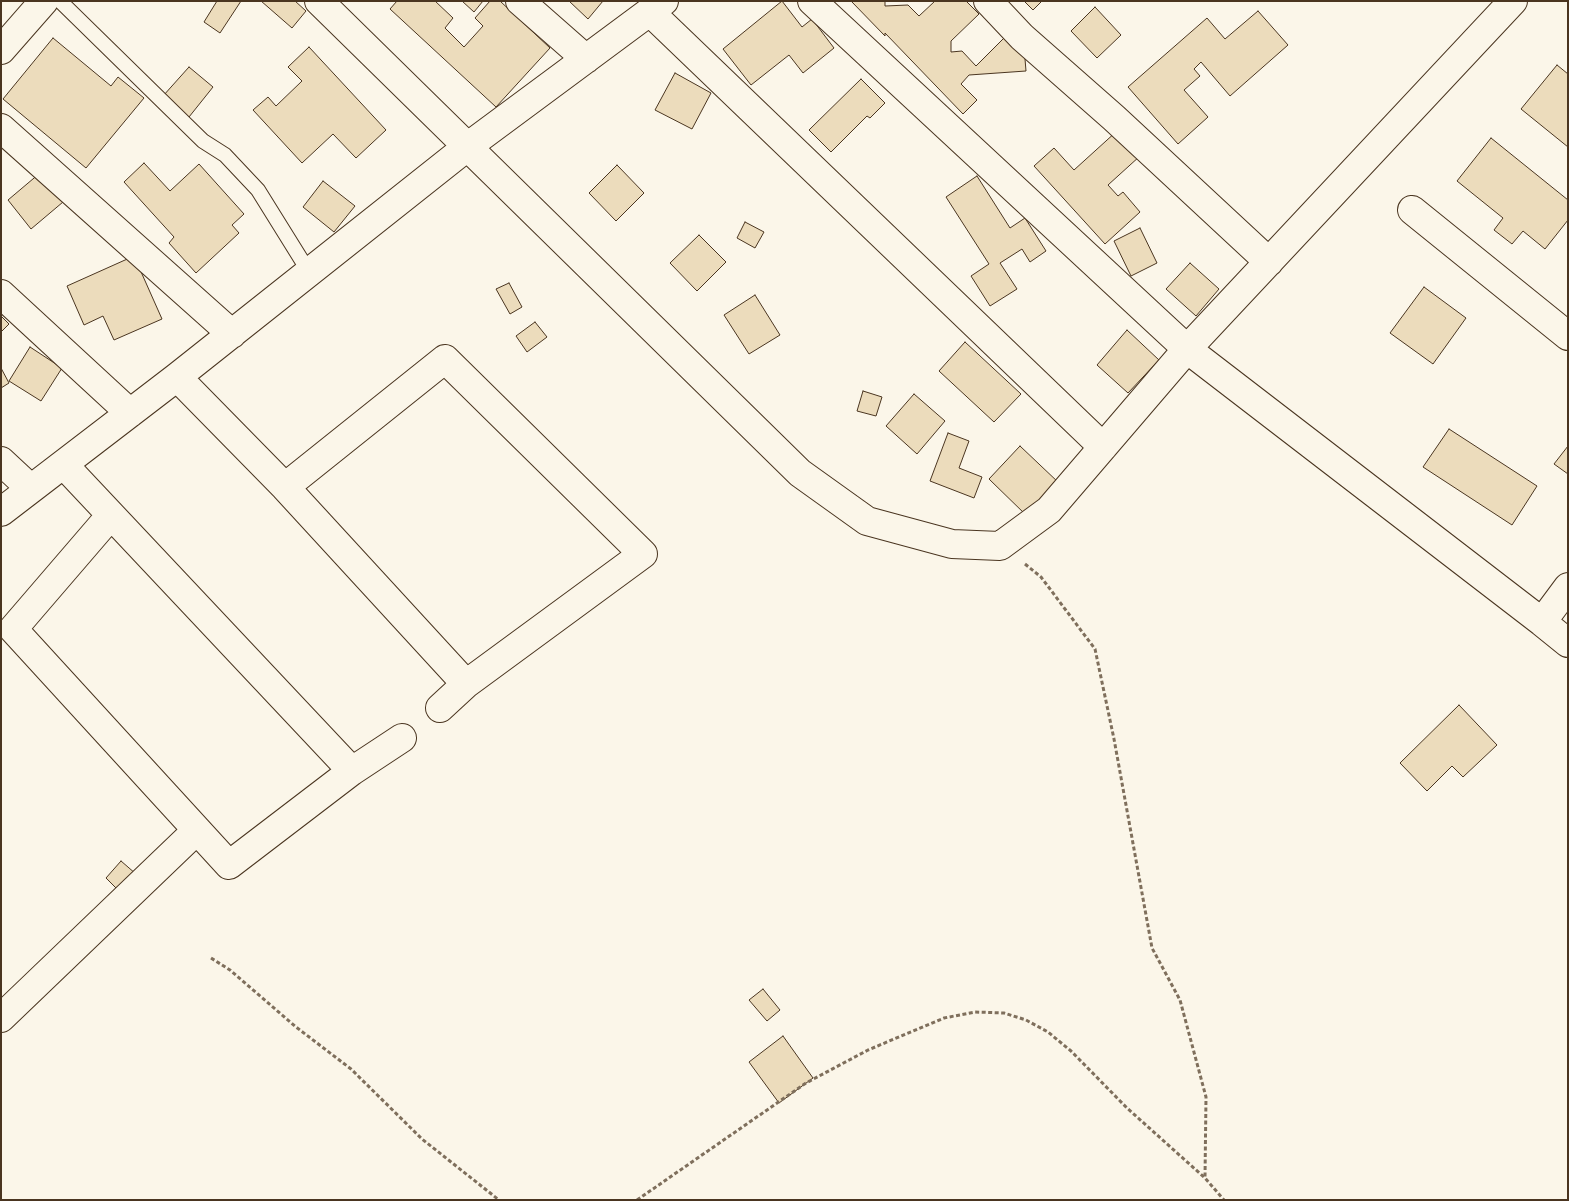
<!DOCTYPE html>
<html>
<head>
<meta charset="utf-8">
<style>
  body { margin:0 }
  #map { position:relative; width:1569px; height:1201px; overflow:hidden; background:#fbf6e9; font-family:Cabin,sans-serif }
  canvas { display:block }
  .frame { position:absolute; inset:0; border:2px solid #4a3520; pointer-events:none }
</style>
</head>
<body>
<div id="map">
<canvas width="1569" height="1201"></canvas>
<div class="frame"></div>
</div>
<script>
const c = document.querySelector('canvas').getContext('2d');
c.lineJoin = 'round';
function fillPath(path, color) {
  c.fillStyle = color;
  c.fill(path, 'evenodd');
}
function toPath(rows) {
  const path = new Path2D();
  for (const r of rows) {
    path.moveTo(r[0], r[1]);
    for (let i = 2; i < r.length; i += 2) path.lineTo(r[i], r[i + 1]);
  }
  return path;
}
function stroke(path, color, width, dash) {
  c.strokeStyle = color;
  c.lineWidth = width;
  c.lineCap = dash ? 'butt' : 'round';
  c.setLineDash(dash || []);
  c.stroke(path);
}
const building = toPath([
  [217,1,241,1,220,33,204,22,217,1],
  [261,1,295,1,306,11,292,28,261,1],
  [397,1,435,1,453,18,445,28,464,47,483,26,475,18,490,1,500,1,550,48,496,107,390,9,397,1],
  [462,1,483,1,474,12,462,1],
  [569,1,603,1,588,19,569,1],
  [782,1,802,27,812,19,834,48,803,73,789,55,751,85,723,49,782,1],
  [851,1,885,1,885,6,908,5,919,16,935,1,966,1,979,14,951,41,951,52,962,51,976,66,1005,37,1025,59,1026,71,969,75,961,84,977,100,963,114,885,33,885,36,851,1],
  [1024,1,1042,1,1033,10,1024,1],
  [1095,7,1121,35,1097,58,1071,31,1095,7],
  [1258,11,1288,45,1230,96,1201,62,1194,69,1200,76,1184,90,1208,117,1178,144,1128,87,1207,18,1225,39,1258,11],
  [53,38,111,86,118,77,144,98,86,168,3,99,53,38],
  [309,47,386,130,356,158,333,134,302,163,253,110,268,97,276,106,302,81,288,67,309,47],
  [1557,65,1568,74,1568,147,1521,109,1557,65],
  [189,67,213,87,189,117,163,96,189,67],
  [675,73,711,93,692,129,655,110,675,73],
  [861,79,885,103,870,118,867,116,831,152,809,130,861,79],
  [1117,131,1140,156,1108,185,1118,196,1123,192,1140,212,1105,244,1034,166,1054,148,1074,170,1117,131],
  [1491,138,1568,200,1568,220,1545,249,1523,231,1512,244,1494,230,1503,218,1457,181,1491,138],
  [144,163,170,191,199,164,244,214,232,225,239,233,196,273,169,243,174,237,124,182,144,163],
  [617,165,644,193,616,221,589,193,617,165],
  [40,173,63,202,31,229,8,200,40,173],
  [977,176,1010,228,1025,218,1046,251,1030,262,1022,249,1000,263,1017,289,990,306,971,276,989,264,946,197,977,176],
  [323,181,355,206,334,232,303,207,323,181],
  [745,222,764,232,755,248,737,238,745,222],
  [1140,228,1157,263,1131,276,1114,241,1140,228],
  [699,235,726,262,697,291,670,263,699,235],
  [134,256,162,319,114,340,103,316,84,325,67,286,134,256],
  [1190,263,1219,289,1196,316,1166,289,1190,263],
  [509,283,522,307,510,314,496,289,509,283],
  [1424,287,1466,318,1433,364,1390,333,1424,287],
  [755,295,780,335,749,354,724,315,755,295],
  [1,316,9,324,1,332,1,316],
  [535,322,547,337,527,352,516,336,535,322],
  [1127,330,1159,360,1128,393,1097,365,1127,330],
  [965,342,1021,394,994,422,939,371,965,342],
  [30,347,62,368,41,401,9,381,30,347],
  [1,368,9,383,1,388,1,368],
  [863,391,882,397,876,416,857,411,863,391],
  [914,394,945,421,917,454,886,426,914,394],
  [1449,429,1537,486,1512,525,1423,467,1449,429],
  [948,433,969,441,959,468,982,477,974,498,930,481,948,433],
  [1020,446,1059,483,1027,516,989,479,1020,446],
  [1568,446,1568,474,1554,464,1568,446],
  [1459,705,1497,745,1463,777,1452,766,1427,791,1400,763,1459,705],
  [121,861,136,874,120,892,106,878,121,861],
  [763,989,780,1010,767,1021,749,1000,763,989],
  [783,1036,813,1078,779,1103,749,1062,783,1036]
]);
fillPath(building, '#ecdcbc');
stroke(building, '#4a3520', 1);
const service = toPath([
  [60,1,203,141,225,155,258,190,309,272]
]);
const minor = toPath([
  [319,1,800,473,867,521,952,544,1000,546,1049,510,1187,349,1513,1],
  [520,1,586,59],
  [812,1,1187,349,1542,622,1568,643],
  [988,1,1022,37,1114,118,1269,262],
  [650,12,1103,447],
  [1,50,44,1],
  [1,128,232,334],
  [1412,210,1568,336],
  [1,294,130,413],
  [177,377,285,487,466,684],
  [1,461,30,488],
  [64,465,352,771],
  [285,487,445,359,643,554,466,684,440,708],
  [1,512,177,377,467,147,664,1],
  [111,515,13,629,229,865,352,771,402,738],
  [1542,622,1568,587],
  [1,1018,197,830]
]);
stroke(service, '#4a3520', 16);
stroke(minor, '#4a3520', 30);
stroke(toPath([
  [1025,564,1041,577,1095,649,1114,739,1152,948,1180,1000,1206,1097,1205,1178],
  [211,958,230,970,296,1027,351,1069,422,1139,499,1200],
  [637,1200,806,1083,868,1050,944,1018,975,1012,1004,1013,1026,1020,1048,1032,1071,1051,1127,1108,1205,1178,1224,1200]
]), '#7f6f5c', 3, [4, 2.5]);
stroke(service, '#fbf6e9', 14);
stroke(minor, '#fbf6e9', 28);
</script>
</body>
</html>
